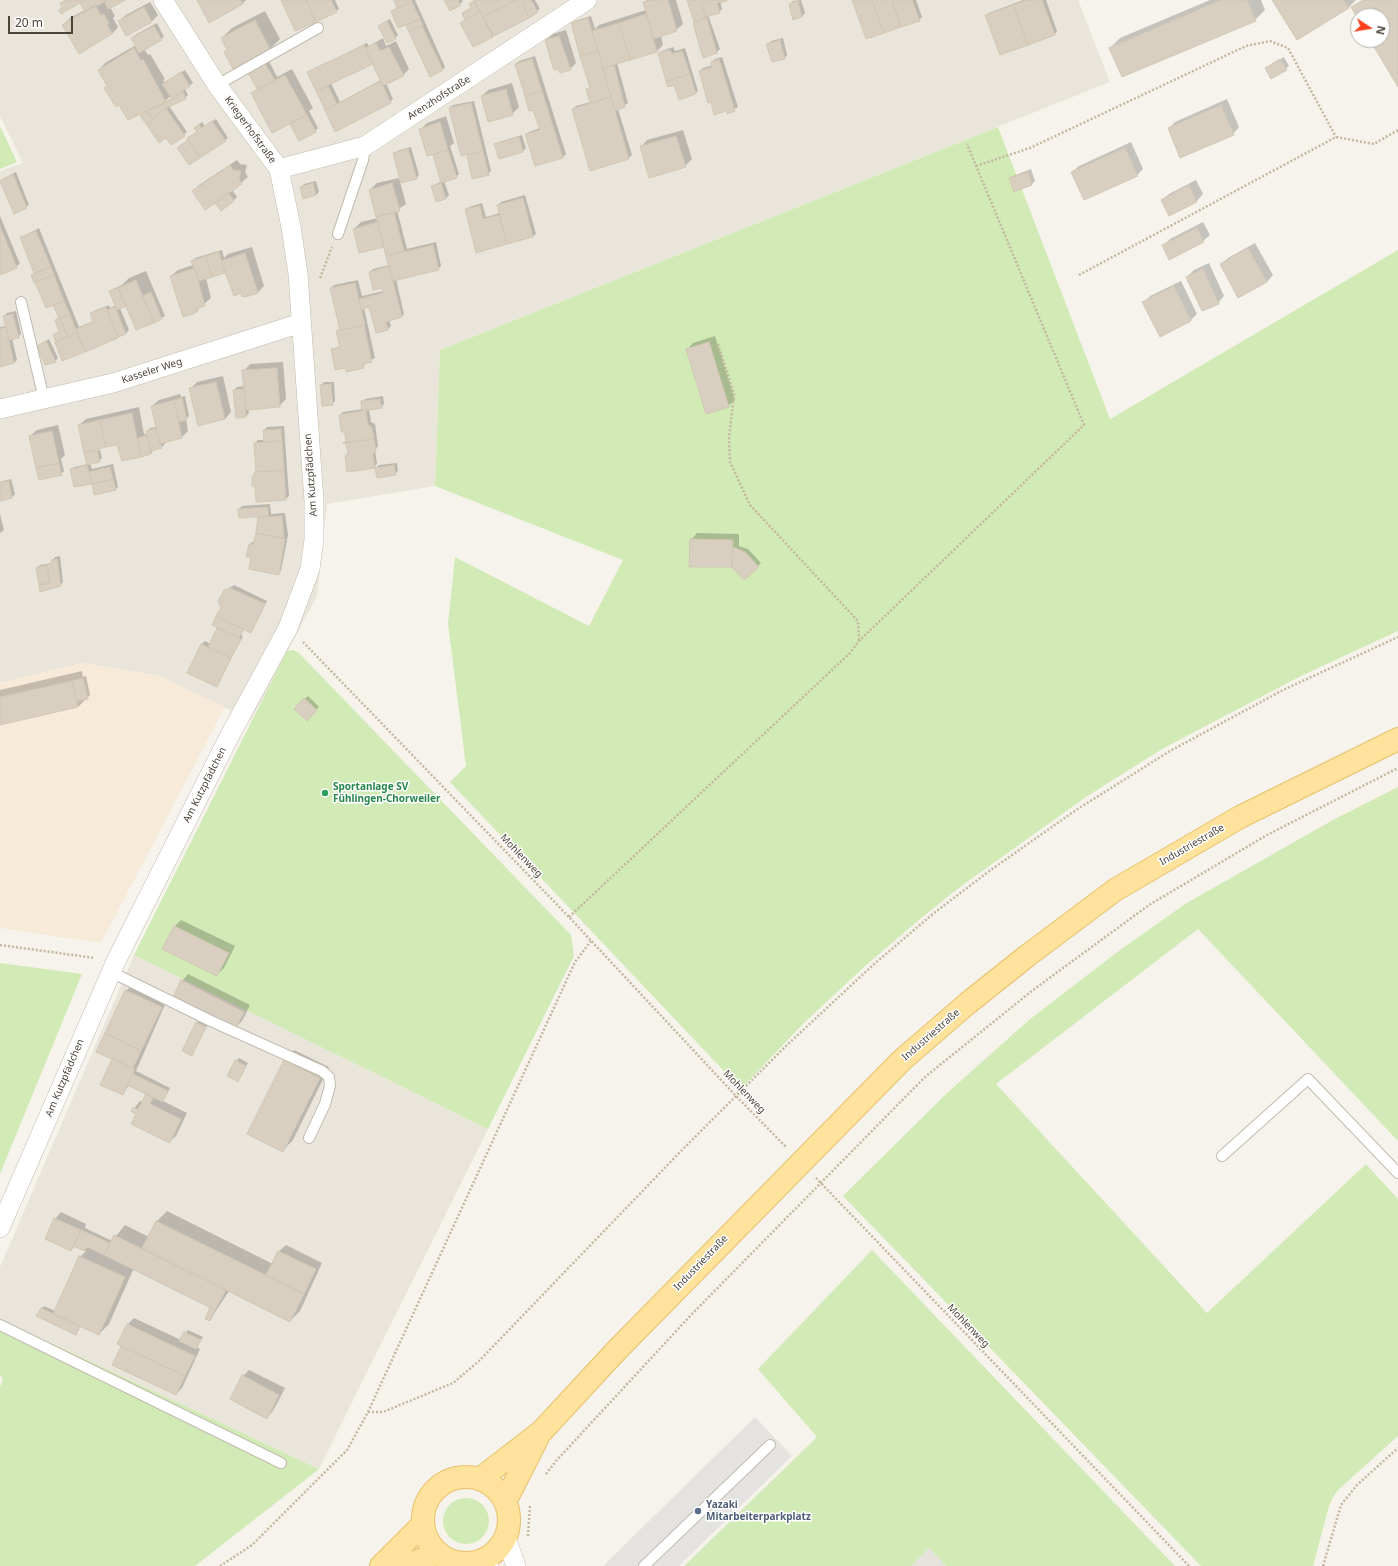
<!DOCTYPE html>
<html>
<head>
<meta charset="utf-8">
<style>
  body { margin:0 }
  #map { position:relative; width:1398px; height:1566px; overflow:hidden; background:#f6f3ec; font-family:"Noto Sans",sans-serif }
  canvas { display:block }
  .north { position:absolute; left:1350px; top:8px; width:40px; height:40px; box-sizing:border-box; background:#fff; border:1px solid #b7b4b0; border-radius:50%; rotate:102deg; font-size:11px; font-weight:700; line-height:16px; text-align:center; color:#4b4439 }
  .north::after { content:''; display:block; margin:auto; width:14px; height:18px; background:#fc3f1d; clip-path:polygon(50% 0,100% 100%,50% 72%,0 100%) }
  .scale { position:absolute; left:8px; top:16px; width:65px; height:18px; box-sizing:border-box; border:2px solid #4b4439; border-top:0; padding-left:5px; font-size:12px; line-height:14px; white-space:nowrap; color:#4b4439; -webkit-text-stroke:3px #fff; paint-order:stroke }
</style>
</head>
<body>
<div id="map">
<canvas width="1398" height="1566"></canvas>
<div class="north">N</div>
<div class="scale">20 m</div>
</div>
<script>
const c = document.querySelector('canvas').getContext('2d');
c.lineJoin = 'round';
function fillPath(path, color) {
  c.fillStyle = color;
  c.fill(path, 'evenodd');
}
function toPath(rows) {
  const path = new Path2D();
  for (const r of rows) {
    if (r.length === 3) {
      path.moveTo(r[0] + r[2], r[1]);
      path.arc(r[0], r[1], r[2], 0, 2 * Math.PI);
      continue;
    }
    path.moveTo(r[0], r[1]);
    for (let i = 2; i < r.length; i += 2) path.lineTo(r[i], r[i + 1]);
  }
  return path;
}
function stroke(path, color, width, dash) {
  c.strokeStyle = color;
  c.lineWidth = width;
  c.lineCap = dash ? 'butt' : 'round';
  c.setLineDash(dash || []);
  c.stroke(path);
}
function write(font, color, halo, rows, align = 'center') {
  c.font = font + ' "Noto Sans",sans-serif';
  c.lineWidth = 3;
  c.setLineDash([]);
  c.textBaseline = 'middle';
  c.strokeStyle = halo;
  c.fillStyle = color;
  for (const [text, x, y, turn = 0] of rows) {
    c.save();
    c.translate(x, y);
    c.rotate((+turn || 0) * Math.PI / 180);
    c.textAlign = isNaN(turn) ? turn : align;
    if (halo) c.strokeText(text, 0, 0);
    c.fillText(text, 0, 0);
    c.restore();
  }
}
fillPath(toPath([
  [0,0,1078,0,1110,82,440,350,435,486,327,504,317,596,251,720,159,676,81,663,0,683,0,171,23,163,0,116],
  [134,955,488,1129,319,1469,0,1319,0,1267]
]), '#eae5da');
fillPath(toPath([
  [81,663,159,676,225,707,101,943,0,928,0,683]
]), '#f7ead8');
fillPath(toPath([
  [929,1548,946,1566,911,1566]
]), '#e6e2dd');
fillPath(toPath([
  [0,126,17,162,0,169],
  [998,127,1110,419,1398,250,1398,631,1301,676,1162,749,1086,797,960,887,920,919,864,967,804,1023,741,1089,450,782,466,766,448,624,455,557,589,626,623,560,435,486,440,350],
  [293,650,298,652,571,935,574,956,488,1129,134,955,287,651],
  [1398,787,1398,1141,1198,929,996,1084,1207,1313,1366,1164,1398,1199,1398,1436,1338,1490,1333,1497,1329,1506,1313,1566,1201,1566,843,1196,945,1095,1029,1020,1116,953,1185,904,1333,820],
  [0,963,82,974,0,1174],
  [872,1250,1175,1566,946,1566,929,1548,911,1566,684,1566,817,1437,758,1369],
  [0,1319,319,1469,195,1566,0,1566,0,1387,3,1380,0,1375],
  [466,1521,23]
]), '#d2eab5');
fillPath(toPath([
  [755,1417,792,1456,679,1566,603,1566]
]), '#e5e3e0');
fillPath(toPath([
  [104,0,108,9,110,8,106,0,123,0,110,7,115,16,113,18,118,27,112,34,79,52,63,25,70,18,85,10,80,2,63,8,61,4,65,0],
  [198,0,246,0,242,4],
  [282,0,335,0,339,9,336,11],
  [395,0,415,0,445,67,442,70,431,75,406,24,392,11,398,7],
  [446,0,462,0,463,1,460,4],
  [475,0,535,0,540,9,492,36,461,23,466,18,463,13,472,7,470,4],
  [647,0,676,0,683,24,676,30,661,36,663,45,657,51,617,63,628,103,618,109,632,155,629,158,591,169,573,109,576,106,591,102,588,89,590,86,572,24,575,21,591,16,595,29,599,25,646,10,644,3],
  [688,0,725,0,720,1,722,9,719,12,708,15,720,49,717,52,704,56],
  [801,0,805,13,802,16,790,4,793,1],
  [853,0,916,0,922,17,919,20],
  [1023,0,1046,0,1057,31,1055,34,986,16,989,13],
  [1210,0,1261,0,1265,10,1255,20,1110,48,1120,38],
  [1273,0,1356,0,1348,8],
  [150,2,158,15,151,22,119,21,126,15],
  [265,11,280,39,270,49,228,49,222,38,232,28],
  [390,19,398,35,395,38,379,26],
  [157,23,164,37,144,49,148,55,150,54,165,79,163,80,165,83,185,70,193,83,185,89,188,95,185,98,169,106,187,132,171,144,166,137,142,116,148,110,108,85,99,70,105,63,136,45,132,38,135,35],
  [171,96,172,98,165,102,165,101],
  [566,30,576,63,570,69,546,40,553,34],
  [383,38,386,46,396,41,409,69,403,75,386,83,393,99,390,102,336,130,308,73,367,43,369,46],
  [373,63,381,80,340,102,331,83],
  [783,38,787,55,785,58,768,44,771,41],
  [673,47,675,51,685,48,698,91,695,94,659,54,662,51],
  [535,56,566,154,563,157,526,134,529,132,540,128,516,64,519,61],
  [722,57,738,107,727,112,726,110,711,101,700,71,703,68,713,65,712,62,715,59],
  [1284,57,1289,66,1272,78,1266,68],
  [269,61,277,77,292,69,313,108,309,111,318,128,315,131,291,124,294,121,252,94,258,88,253,70],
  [512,83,519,107,512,114,482,96,488,90],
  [1227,99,1239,127,1233,134,1169,128,1175,122],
  [474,101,491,171,488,174,473,178,467,154,450,108,453,105],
  [446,116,454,143,450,146,459,174,456,177,444,181,449,195,446,198,432,186,442,181,434,155,436,152,421,129,427,123],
  [216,119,228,138,190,164,178,148,198,132,198,125,202,122,205,126],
  [683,130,692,159,685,166,641,147,647,140],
  [522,135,526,148,523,151,496,145,499,142],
  [1131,142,1143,169,1137,175,1072,172,1079,166],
  [411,147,419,175,416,178,394,154,397,151],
  [237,160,240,164,247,165,245,172,248,177,232,190,237,197,234,200,221,209,215,201,193,191,199,185],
  [1031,169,1035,181,1032,184,1015,190,1010,178,1013,176],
  [16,172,29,205,14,212,1,180],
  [399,178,406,204,397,210,407,249,436,242,441,266,438,269,396,279,404,314,401,317,389,320,391,326,388,329,370,306,364,308,375,358,366,362,364,366,362,359,363,367,346,367,332,350,341,345,337,331,340,328,331,288,334,285,358,280,362,296,384,291,383,287,370,272,373,269,389,265,384,245,354,229,361,222,378,218,370,190,377,183],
  [1196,180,1203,194,1197,201,1170,215,1162,200,1169,194],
  [316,181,319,192,316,195,301,187,304,184],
  [525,195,536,234,533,236,477,251,466,210,469,207,482,203,486,217,500,213,498,205,501,202],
  [0,216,20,264,0,274],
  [1203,222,1210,235,1203,241,1163,246,1170,239],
  [39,228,79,327,94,321,91,314,94,311,109,305,110,308,116,305,110,292,113,289,122,285,129,278,146,271,165,316,162,318,126,304,120,308,129,330,126,333,63,360,54,335,60,331,56,320,59,317,54,304,32,275,35,272,21,238],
  [1255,243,1273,275,1267,282,1221,264,1228,258],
  [252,247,264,286,258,292,225,271,206,278,211,298,197,310,171,276,178,270,193,265,192,261,195,258,222,250,224,258,228,254],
  [1209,263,1224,296,1218,303,1187,277,1194,270],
  [1181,281,1197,314,1191,320,1160,336,1144,302,1150,296],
  [16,311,21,334,18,337,12,338,17,360,14,363,0,366,0,327,7,326,4,316,7,313],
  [715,336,735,400,728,406,687,350,693,343],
  [49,339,58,358,55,361,38,346],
  [283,362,286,399,279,406,248,408,249,413,246,416,237,417,234,390,237,387,245,386,244,371,250,364],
  [223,376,231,412,225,419,199,425,190,389,197,382],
  [324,382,334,382,335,401,332,404,321,385],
  [180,394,181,397,185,396,189,416,186,419,188,431,182,437,164,442,165,444,162,447,154,449,151,454,140,456,117,444,87,451,87,453,100,450,102,458,99,461,90,463,92,469,113,464,118,487,115,490,92,483,75,486,71,470,74,467,88,464,79,425,86,419,139,407,144,434,148,434,147,431,150,428,157,427,152,406,159,400],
  [383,396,384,404,381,407,369,409,371,422,375,424,378,446,375,450,377,464,374,467,349,453,346,433,342,430,340,415,343,412,363,409,362,402,365,399],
  [58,425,65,455,61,459,64,471,61,474,30,436,37,430],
  [284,426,289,496,286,499,256,485,253,476,257,471,255,443,258,440,264,440,264,430,267,427],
  [397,463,398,471,395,474,376,468,379,465],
  [11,479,15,494,12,497,0,500,0,482],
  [270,504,271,514,285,513,288,535,281,571,278,574,252,557,249,545,252,542,255,542,260,516,239,509,242,506],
  [0,514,4,530,0,533],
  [697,533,739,534,739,546,748,549,761,563,744,579,733,566,690,566,691,540],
  [60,556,63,582,60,585,37,568,40,565,51,563,55,557],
  [234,585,267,601,253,629,250,632,244,629,241,635,243,636,217,686,188,673,202,644,205,641,211,644,219,627,225,591],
  [82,671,83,677,86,676,90,695,78,707,0,724,0,690],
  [308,696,319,707,307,720,295,709],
  [181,920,235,946,224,968,217,975,175,926],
  [188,974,250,1005,242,1021,236,1027,182,981],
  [133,984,167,1000,136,1071,170,1088,163,1101,187,1113,176,1136,169,1142,137,1113,132,1111,140,1101,143,1102,147,1094,130,1085,122,1093,101,1085,113,1058,126,991],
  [200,1020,208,1024,191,1055,197,1023],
  [294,1050,329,1067,293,1140,283,1150,285,1060],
  [239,1058,248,1063,238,1081,236,1061],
  [167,1211,273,1264,279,1251,286,1245,322,1263,300,1311,290,1321,229,1291,210,1320,211,1307,134,1268,109,1324,99,1334,81,1326,75,1333,41,1309,44,1306,55,1311,80,1257,86,1251,75,1246,71,1250,55,1219,61,1212,86,1224,85,1228,112,1241,125,1225,149,1237,157,1221],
  [134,1318,181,1340,188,1330,203,1337,196,1347,200,1349,182,1388,176,1394,113,1364,122,1346,128,1324],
  [249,1370,285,1388,273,1411,267,1417,243,1376]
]), '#0003');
const building = toPath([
  [67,0,85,0,61,14,59,10,62,8,60,3,67,0],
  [85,0,105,0,106,1,85,12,80,3,85,0],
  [125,0,109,9,105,1,105,0,125,0],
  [197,0,240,0,243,4,209,23,197,0],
  [281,0,306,0,316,22,295,31,281,0],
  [306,0,331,0,337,12,316,22,306,0],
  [394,0,411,0,412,2,397,8,394,0],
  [444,0,458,0,461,5,450,11,444,0],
  [474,0,516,0,483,17,474,0],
  [516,0,522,0,529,18,494,36,483,17,516,0],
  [522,0,531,0,538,12,529,18,522,0],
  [651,0,668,0,677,31,654,39,643,2,651,0],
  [687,0,701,0,706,18,694,22,687,0],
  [701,0,727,0,727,1,717,3,720,13,705,17,701,0],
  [852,0,872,0,884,33,866,39,852,0],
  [872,0,892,0,901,27,884,33,872,0],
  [892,0,912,0,920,21,901,27,892,0],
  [1026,0,1042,0,1055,35,1028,45,1013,5,1026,0],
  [1221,0,1247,0,1256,21,1122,77,1109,48,1221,0],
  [1272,0,1343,0,1349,8,1297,40,1272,0],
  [1363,0,1398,0,1398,87,1370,40,1382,40,1382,16,1358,16,1358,19,1351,7,1363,0],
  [474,1,480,12,465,20,462,13,471,8,469,4,474,1],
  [798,1,802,17,793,20,789,4,798,1],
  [412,2,420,19,398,28,391,11,412,2],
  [95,5,101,15,104,14,109,23,107,24,112,34,79,54,62,25,95,5],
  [1013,5,1028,45,1000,55,985,15,1013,5],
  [144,7,152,22,126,36,118,21,144,7],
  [480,12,493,37,473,47,460,23,480,12],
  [646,14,657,52,630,60,619,23,646,14],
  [588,18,598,51,580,56,571,23,588,18],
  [707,18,717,53,703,58,693,23,707,18],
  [420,19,423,25,409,32,406,25,420,19],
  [255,20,270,49,233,69,224,52,227,50,221,38,255,20],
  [387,21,396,39,387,43,378,26,387,21],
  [619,23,630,60,603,68,592,31,619,23],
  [154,26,162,40,139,53,131,38,154,26],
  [422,26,443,70,430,77,409,32,422,26],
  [559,36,571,70,560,73,558,69,554,70,545,40,559,36],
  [780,40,785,59,772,62,766,44,780,40],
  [376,43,380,51,389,47,404,76,383,86,365,48,376,43],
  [364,45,373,64,316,91,307,72,364,45],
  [134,48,141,61,143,59,166,102,128,120,119,105,116,107,104,88,107,86,98,70,134,48],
  [670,50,672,54,682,51,690,74,666,81,658,53,670,50],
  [598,51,611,97,590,103,586,89,590,88,580,56,598,51],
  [532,59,542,91,525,96,515,64,532,59],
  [719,59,735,111,727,114,726,111,714,115,711,102,708,103,699,71,712,67,711,62,719,59],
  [1280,59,1287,70,1271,79,1265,68,1280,59],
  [265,64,275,80,258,90,248,73,265,64],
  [614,65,625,107,615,111,603,68,614,65],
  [181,72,190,86,172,99,162,84,181,72],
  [690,74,696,94,679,100,674,85,668,87,666,81,690,74],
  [285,75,307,115,272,133,251,93,285,75],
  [381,81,391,103,335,132,325,110,381,81],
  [328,86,337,104,325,110,316,91,328,86],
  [506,89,513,115,488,122,481,96,506,89],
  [542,91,563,158,535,166,525,134,540,130,533,110,529,111,525,96,542,91],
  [183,92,186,99,166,108,163,104,183,92],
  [611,97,629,159,590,171,572,109,611,97],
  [471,103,483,151,461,156,449,108,471,103],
  [163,104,166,108,152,118,147,111,163,104],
  [1221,105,1234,135,1180,158,1168,128,1221,105],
  [166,108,185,136,171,145,166,138,159,143,147,125,153,120,152,118,166,108],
  [147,111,153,120,147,125,140,116,147,111],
  [307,115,316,132,299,141,290,124,307,115],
  [212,121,226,141,200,158,187,138,197,132,194,128,199,124,201,128,212,121],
  [440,122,448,150,427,156,419,129,440,122],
  [676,136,686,167,649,178,640,146,676,136],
  [519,137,523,152,499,159,494,144,519,137],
  [188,140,200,158,189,165,177,148,188,140],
  [1125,148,1138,176,1084,200,1071,172,1125,148],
  [408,149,417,179,401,183,393,153,408,149],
  [448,150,457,178,441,183,433,155,448,150],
  [483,151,489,175,472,179,467,155,483,151],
  [230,165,233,170,241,171,239,179,242,184,205,210,192,191,230,165],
  [1028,172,1032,185,1014,192,1009,178,1028,172],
  [13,174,27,208,14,214,0,181,13,174],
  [313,183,316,195,303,199,300,187,313,183],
  [392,183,400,211,376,217,369,190,392,183],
  [441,183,446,199,436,202,431,186,441,183],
  [1189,185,1197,202,1169,216,1161,200,1189,185],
  [229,193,234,201,221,211,215,203,229,193],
  [523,198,533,237,507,244,497,205,523,198],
  [480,206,483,219,499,215,507,244,476,253,465,209,480,206],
  [394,212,404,251,386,256,376,217,394,212],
  [378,222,384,247,359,253,353,229,378,222],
  [0,226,17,268,0,275,0,226],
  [1197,228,1204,242,1169,260,1162,245,1197,228],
  [36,231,51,267,34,273,20,237,36,231],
  [433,245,439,270,393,281,386,256,433,245],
  [1248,248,1267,282,1238,298,1220,264,1248,248],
  [219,252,225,273,212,277,206,256,219,252],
  [245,253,258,293,249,296,242,297,241,293,234,296,221,261,245,253],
  [206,256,212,277,199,281,191,261,206,256],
  [389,266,402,317,386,322,388,330,376,333,369,307,361,310,359,299,383,293,382,288,373,290,369,272,389,266],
  [51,267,54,275,34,283,31,275,51,267],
  [195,268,205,306,197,308,198,311,193,314,183,317,170,276,195,268],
  [1203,269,1219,304,1202,311,1186,277,1203,269],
  [54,275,64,301,46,308,35,282,54,275],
  [136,280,154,323,136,330,118,288,136,280],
  [355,283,365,325,340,330,330,288,355,283],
  [1174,286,1191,321,1160,337,1142,302,1174,286],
  [118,288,126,306,117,310,109,291,118,288],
  [151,292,162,319,154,323,142,296,151,292],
  [64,301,70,314,59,318,53,305,64,301],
  [106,307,118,338,85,352,76,329,93,322,90,313,106,307],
  [115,307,126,334,118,337,107,310,115,307],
  [13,314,19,338,9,340,3,316,13,314],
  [70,314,77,333,68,337,60,318,70,314],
  [60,318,68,337,56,342,53,335,59,332,55,320,60,318],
  [364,325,372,362,363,364,364,368,346,372,345,368,335,370,331,349,340,347,336,331,364,325],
  [6,327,14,363,0,367,0,329,6,327],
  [77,333,85,352,62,361,55,342,77,333],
  [46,341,56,362,45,365,37,346,46,341],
  [709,342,729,407,706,414,686,349,709,342],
  [277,368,280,407,246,410,242,370,277,368],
  [216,382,225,419,198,426,189,388,216,382],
  [331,384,333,405,322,406,320,385,331,384],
  [244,389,246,417,236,418,233,390,244,389],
  [182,398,187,420,179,422,174,400,182,398],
  [380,399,382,408,362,411,361,401,380,399],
  [174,400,182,438,160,444,151,406,174,400],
  [366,410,368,425,372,427,374,439,343,443,346,442,345,433,341,431,339,415,366,410],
  [132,413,141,457,122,461,117,445,106,447,100,420,132,413],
  [100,420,106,447,84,453,78,425,100,420],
  [156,428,162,448,151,451,146,431,156,428],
  [281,429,282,441,264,442,263,430,281,429],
  [52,431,59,463,36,468,29,436,52,431],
  [147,435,151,454,141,457,138,438,147,435],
  [374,439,376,450,373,454,375,468,347,472,345,456,348,453,346,444,343,443,374,439],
  [282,441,284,470,256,472,254,443,282,441],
  [97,450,100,462,87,465,84,453,97,450],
  [59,463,62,475,39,480,36,468,59,463],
  [87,465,92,484,74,487,70,469,87,465],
  [394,465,396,475,377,478,375,468,394,465],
  [110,467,113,479,92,484,89,472,110,467],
  [284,470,286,500,256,502,255,486,252,486,252,476,255,475,254,472,284,470],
  [113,479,116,490,94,495,92,484,113,479],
  [9,481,12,498,0,501,0,483,9,481],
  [268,507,268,516,239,518,238,509,268,507],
  [282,516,284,538,256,533,258,517,282,516],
  [256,533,285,539,279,575,249,569,251,557,246,557,249,544,253,545,256,533],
  [690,539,733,540,732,567,689,567,690,539],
  [733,547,745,552,759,567,744,580,732,567,733,547],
  [57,559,61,586,40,592,39,585,50,583,47,565,52,563,51,560,57,559],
  [47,565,50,583,39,585,36,568,47,565],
  [230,588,265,604,251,633,216,616,221,608,218,601,224,590,230,588],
  [216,616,243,629,239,638,212,625,216,616],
  [217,628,241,639,231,658,208,647,217,628],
  [201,644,231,658,217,687,187,673,201,644],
  [83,678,88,699,77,701,72,681,83,678],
  [72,681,78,707,0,725,0,697,72,681],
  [304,698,317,710,307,721,294,709,304,698],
  [174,926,229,953,217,976,162,949,174,926],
  [181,980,244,1012,236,1028,173,997,181,980],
  [125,990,162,1007,141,1051,105,1033,125,990],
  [196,1022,206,1027,192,1056,182,1051,196,1022],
  [105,1033,141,1051,133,1068,96,1052,105,1033],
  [112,1059,135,1069,123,1095,100,1085,112,1059],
  [235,1060,246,1066,238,1082,227,1076,235,1060],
  [284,1060,320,1078,283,1152,247,1134,284,1060],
  [133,1074,168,1091,163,1102,127,1085,133,1074],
  [146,1094,153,1098,150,1104,181,1119,170,1143,131,1124,136,1114,131,1111,133,1107,138,1109,146,1094],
  [54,1218,81,1230,71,1251,45,1239,54,1218],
  [156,1221,304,1294,290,1322,142,1248,156,1221],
  [81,1230,110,1243,104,1255,87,1247,84,1251,74,1246,81,1230],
  [114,1235,226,1290,215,1310,104,1255,114,1235],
  [278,1251,316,1269,304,1294,266,1275,278,1251],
  [79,1256,125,1277,99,1335,53,1314,79,1256],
  [210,1307,215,1310,210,1321,205,1319,210,1307],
  [41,1308,80,1326,76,1335,36,1316,41,1308],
  [127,1324,195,1356,185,1376,117,1344,127,1324],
  [184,1332,201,1340,196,1349,179,1341,184,1332],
  [121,1346,185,1376,176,1395,112,1365,121,1346],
  [242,1375,279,1395,267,1419,230,1399,242,1375]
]);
fillPath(building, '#d8cfc1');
stroke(building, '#d3c7b4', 1);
const lane = toPath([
  [217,85,318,28],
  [338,234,363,160,365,146],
  [21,302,44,399],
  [111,972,211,1021,322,1071,329,1077,330,1086,325,1104,309,1138],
  [1222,1156,1308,1079,1398,1173],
  [0,1325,281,1463],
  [644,1566,770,1445]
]);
const street = toPath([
  [279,169,365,146,587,0],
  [0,409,113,383,301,323],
  [0,1228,116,961,229,737,288,628,310,569,314,540,314,501,298,274,291,227,279,169,217,85,163,0],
  [506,1538,516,1566],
  [482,1561,489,1566]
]);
const primary = toPath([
  [466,1520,43],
  [480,1479,542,1431,616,1351,902,1060,968,1003,1027,956,1115,890,1240,817,1398,739],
  [505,1502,538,1437],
  [381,1566,423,1524],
  [405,1566,438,1553]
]);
stroke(lane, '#c2bbae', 12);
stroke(street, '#c2bbae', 20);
stroke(primary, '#e6c16a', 24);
stroke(toPath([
  [976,166,1030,148,1246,46,1270,41,1288,48,1336,137],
  [1079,275,1336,137,1374,144,1398,130],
  [320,278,332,247],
  [718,344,734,394,729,438,730,462,750,505,858,621,859,640],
  [303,642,569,917,736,1096,786,1147],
  [569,917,850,653,859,641,1084,425,967,144],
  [0,945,95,958],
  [816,1178,1189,1566],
  [368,1412,575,962,591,941],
  [546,1474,556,1461,691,1315,925,1077,1033,990,1149,905,1267,835,1398,768],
  [528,1536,530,1505],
  [220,1566,252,1545,347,1450,368,1412,383,1412,453,1383,479,1361,681,1151,786,1046,873,965,934,913,988,872,1076,810,1170,751,1283,690,1398,637],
  [1323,1566,1341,1505,1357,1485,1398,1448]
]), '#c4b79f', 2.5, [2, 2]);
stroke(lane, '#fff', 10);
stroke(street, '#fff', 19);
stroke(primary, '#ffe39c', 22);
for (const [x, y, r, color] of [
  [325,793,4,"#2e9e5b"],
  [698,1511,4,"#5c6f8a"]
]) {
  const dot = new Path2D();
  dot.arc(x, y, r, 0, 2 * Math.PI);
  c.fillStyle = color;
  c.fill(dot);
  stroke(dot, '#fff', 1.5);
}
write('10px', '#4b4439', '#fff', [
  ["Arenzhofstraße",439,98,-33],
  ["Kriegerhofstraße",250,130,54],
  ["Kasseler Weg",152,371,-18],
  ["Am Kutzpfädchen",311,475,-94],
  ["Am Kutzpfädchen",205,785,-63],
  ["Industriestraße",1192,845,-30],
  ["Mohlenweg",521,856,46],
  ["Industriestraße",931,1035,-41],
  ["Am Kutzpfädchen",65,1078,-67],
  ["Mohlenweg",744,1092,46],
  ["Industriestraße",701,1263,-46],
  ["Mohlenweg",968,1326,46]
]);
write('bold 10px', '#27864d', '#fff', [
  ["Sportanlage SV",333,787],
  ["Fühlingen-Chorweiler",333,799]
], 'left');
write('bold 10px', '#4e5e75', '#fff', [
  ["Yazaki",706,1505],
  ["Mitarbeiterparkplatz",706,1517]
], 'left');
</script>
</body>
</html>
